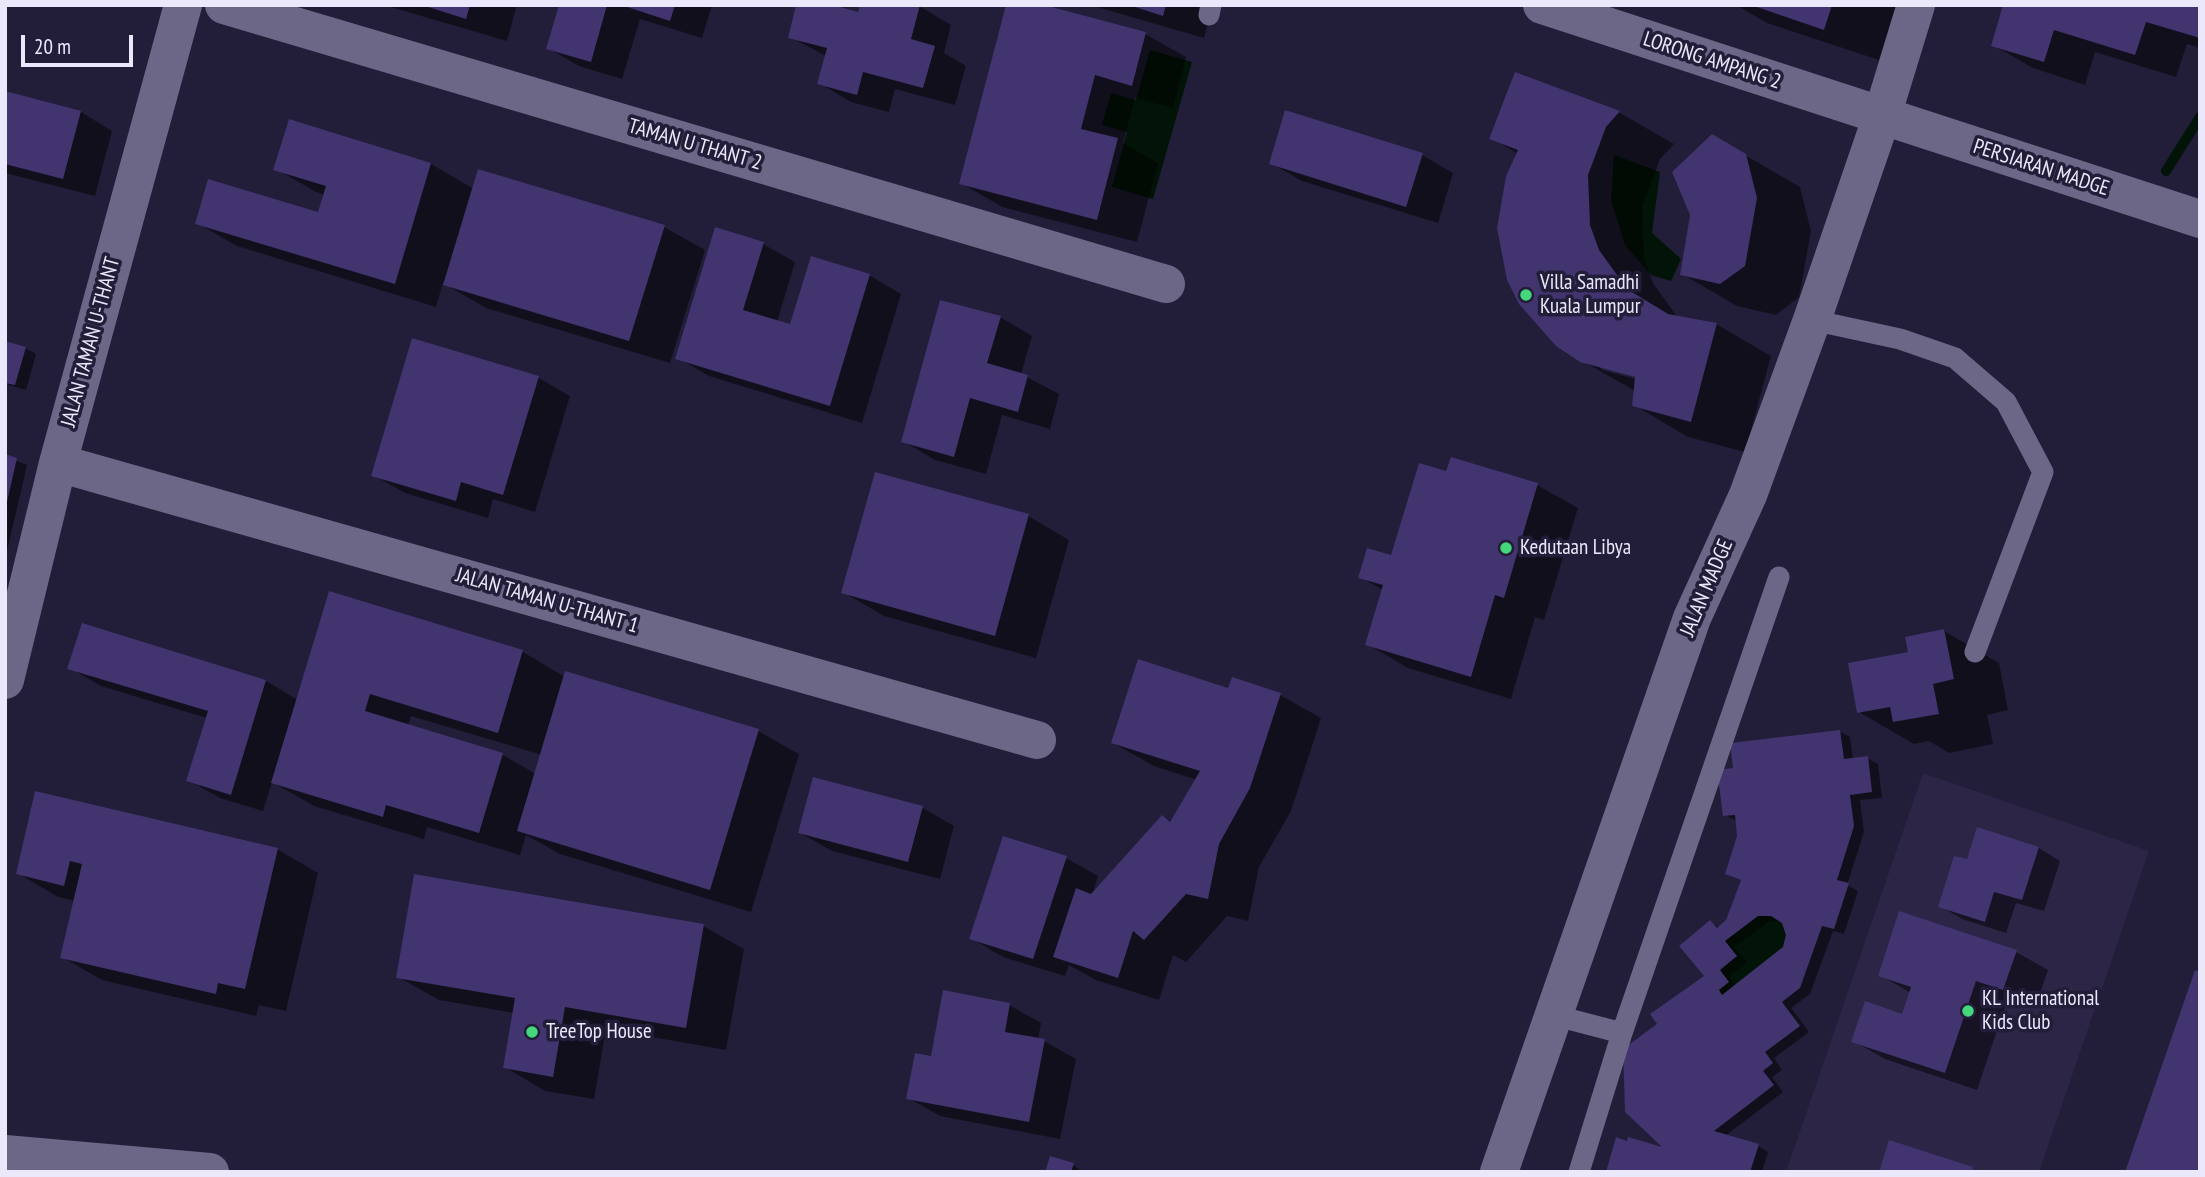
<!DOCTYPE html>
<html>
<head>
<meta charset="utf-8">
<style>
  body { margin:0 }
  #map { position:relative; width:2205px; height:1177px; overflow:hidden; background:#221d38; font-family:"PT Sans Narrow",sans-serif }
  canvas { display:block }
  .frame { position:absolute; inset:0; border:7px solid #ebe8fb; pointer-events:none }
  .scale { position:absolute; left:21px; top:35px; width:112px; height:32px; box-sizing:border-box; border:4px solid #ebe8fb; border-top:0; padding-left:9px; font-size:21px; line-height:24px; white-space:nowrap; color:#ebe8fb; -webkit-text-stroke:5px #221d38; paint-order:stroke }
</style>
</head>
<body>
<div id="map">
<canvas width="2205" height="1177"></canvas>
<div class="frame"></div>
<div class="scale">20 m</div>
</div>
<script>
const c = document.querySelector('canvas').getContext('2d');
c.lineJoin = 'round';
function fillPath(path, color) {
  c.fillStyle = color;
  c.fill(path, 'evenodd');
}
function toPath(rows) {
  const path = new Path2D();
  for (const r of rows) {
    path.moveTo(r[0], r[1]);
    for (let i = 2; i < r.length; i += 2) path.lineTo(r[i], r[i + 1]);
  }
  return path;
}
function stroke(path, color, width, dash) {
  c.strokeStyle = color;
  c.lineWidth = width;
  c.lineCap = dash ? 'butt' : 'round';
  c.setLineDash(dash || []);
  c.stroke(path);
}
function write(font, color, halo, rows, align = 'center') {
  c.font = font + ' "PT Sans Narrow",sans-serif';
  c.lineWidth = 7;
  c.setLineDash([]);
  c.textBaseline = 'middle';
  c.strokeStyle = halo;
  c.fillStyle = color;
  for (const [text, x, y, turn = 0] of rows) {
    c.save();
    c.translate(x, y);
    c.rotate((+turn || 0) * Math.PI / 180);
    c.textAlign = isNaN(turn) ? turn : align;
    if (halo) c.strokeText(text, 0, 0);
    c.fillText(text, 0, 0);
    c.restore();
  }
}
fillPath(toPath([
  [1923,773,2149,851,2039,1172,1786,1172]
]), '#2c2546');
fillPath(toPath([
  [1150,50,1192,62,1153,199,1112,187,1127,132,1102,125,1111,93,1136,100],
  [1614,155,1660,172,1652,233,1681,259,1671,281,1651,275,1625,245,1611,200],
  [1758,916,1771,916,1782,923,1786,935,1783,947,1722,995,1719,990,1720,970,1737,956,1725,941]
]), '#021407');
fillPath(toPath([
  [384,5,517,5,507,41],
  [561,5,712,5,702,38,640,19,622,79,579,66,548,48],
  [1090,5,1213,5,1204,38],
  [1736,5,1896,5,1879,60,1767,23],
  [2005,5,2200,5,2200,48,2187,44,2176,77,2095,52,2085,85,2033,68,1993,45],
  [919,6,951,25,944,53,966,66,955,105,895,89,889,112,851,102,819,83,826,56,790,37,860,14],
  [1145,34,1186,57,1173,108,1135,98,1123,143,1158,163,1137,242,1002,207,961,183],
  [1516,74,1620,113,1674,144,1660,159,1642,207,1644,258,1653,283,1678,318,1716,324,1771,356,1745,452,1688,437,1634,405,1635,391,1581,360,1518,154,1492,138],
  [1597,364,1644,378,1643,381,1602,370],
  [5,92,81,112,112,131,95,196,5,173],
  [290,121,431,164,474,189,664,227,705,250,670,363,486,308,443,283,436,307,237,246,197,223,320,214,325,195,316,192,276,169],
  [1712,136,1800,187,1811,231,1799,297,1776,315,1737,306,1682,274],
  [1422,155,1453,173,1438,223,1302,181,1271,163],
  [763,244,795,262,777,322,791,327,869,275,901,294,862,423,709,376,678,358],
  [1000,317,1032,336,1021,374,1059,394,1050,429,1002,415,986,474,935,460,903,441],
  [5,343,25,348,36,354,26,390,5,384],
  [539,378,570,396,535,512,493,499,488,518,405,493,373,475],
  [5,456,27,465,5,560],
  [1447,473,1537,485,1578,508,1544,620,1535,617,1511,699,1408,668,1367,644,1383,590,1360,577,1393,557],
  [1028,516,1069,540,1036,658,884,616,843,592],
  [330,594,523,652,565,677,758,731,799,754,751,912,560,854,526,835,520,855,427,827,424,839,314,806,272,782,263,811,220,798,188,780,207,718,101,686,70,668,83,626,266,681,298,700],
  [411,716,542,755,536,774,503,755,408,726],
  [1944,631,1999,663,2008,710,1987,715,1993,744,1949,753,1929,741,1914,744,1859,712,1910,653],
  [1229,690,1280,695,1321,718,1291,811,1259,867,1248,921,1227,916,1186,962,1173,955,1159,1000,1096,980,1069,965,1065,976,1003,957,971,938,1066,858,1098,876,1092,896,1163,817,1172,822,1197,780,1154,766,1113,743],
  [1839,731,1850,737,1853,760,1867,758,1878,764,1882,798,1860,800,1864,832,1847,885,1858,891,1844,934,1833,931,1810,994,1791,1008,1809,1032,1774,1058,1782,1070,1772,1077,1783,1092,1725,1136,1758,1146,1768,1152,1762,1172,1608,1172,1669,1150,1660,1024,1706,976,1710,922,1720,928,1728,921,1742,881,1727,874,1739,836,1737,821,1725,815,1735,769],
  [1770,921,1782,921,1788,935,1784,948,1736,986,1729,977,1747,962,1734,947],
  [814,779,923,808,954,826,940,879,832,851,800,833],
  [36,793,277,849,318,873,286,1011,259,1005,256,1016,102,980,62,957,75,901,58,897,18,873],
  [2039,848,2060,861,2044,911,2016,903,2006,933,1962,919,1940,906,1968,862],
  [703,926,744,949,726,1050,606,1029,594,1099,545,1091,505,1067,514,1013,439,1000,398,977],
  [2016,952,2048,970,2035,1007,2008,998,1977,1090,1885,1059,1853,1041,1903,1016,1911,993,1880,975],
  [1009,1005,1041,1023,1038,1040,1044,1041,1076,1059,1060,1139,940,1116,908,1098,932,1058],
  [1073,1165,1083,1172,1047,1172]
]), '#0007');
stroke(toPath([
  [2166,171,2200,117]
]), '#021407', 10);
fillPath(toPath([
  [422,5,470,5,466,19],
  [559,5,607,5,591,62,546,49],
  [621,5,675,5,670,21],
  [796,5,833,5,858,12,860,5,920,5,911,39,935,46,923,88,863,72,857,95,817,84,827,48,788,38],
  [1006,5,1044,5,1146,32,1132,86,1095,75,1081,129,1118,138,1097,220,959,184],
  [1129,5,1166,5,1163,16],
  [1751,5,1832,5,1824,30],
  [2003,5,2200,5,2200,38,2146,22,2135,55,2054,30,2044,62,1991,46],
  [1515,72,1620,111,1606,127,1588,175,1590,225,1599,250,1627,289,1668,314,1717,323,1691,422,1632,406,1635,377,1580,362,1556,346,1519,304,1507,280,1497,228,1506,176,1518,150,1489,139],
  [5,91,81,111,63,179,5,164],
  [1285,110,1423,153,1406,207,1269,164],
  [289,119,431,163,395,284,195,224,208,179,318,212,326,186,273,170],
  [1712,134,1746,154,1757,198,1745,266,1720,284,1680,275,1690,215,1672,172],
  [478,169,665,225,629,341,443,285],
  [715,227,764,242,743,310,790,324,811,256,870,274,830,406,675,359],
  [940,300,1001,316,987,363,1028,375,1018,412,970,398,954,457,901,442],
  [412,338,539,376,503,495,461,482,456,501,371,476],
  [5,341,26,347,15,385,5,383],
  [5,454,17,458,6,506,5,506],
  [1451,457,1538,483,1504,598,1495,595,1471,677,1365,645,1383,585,1358,578,1367,548,1391,555,1419,463,1446,471],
  [875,472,1029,514,995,636,841,593],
  [329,591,523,650,498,733,370,694,365,711,503,753,479,833,386,805,383,817,271,783],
  [82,623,266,680,231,795,186,781,208,711,67,669],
  [1944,629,1954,679,1933,684,1939,714,1893,722,1890,707,1857,713,1848,663,1908,652,1905,637],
  [1138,659,1228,688,1232,677,1281,693,1250,788,1219,844,1208,899,1186,894,1144,940,1133,931,1118,978,1053,957,1076,888,1091,894,1162,815,1170,822,1200,771,1111,743],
  [565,671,759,729,710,890,517,831],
  [1840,730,1844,759,1868,756,1872,792,1850,795,1854,826,1837,880,1849,883,1834,929,1822,926,1800,988,1782,1002,1800,1026,1765,1052,1773,1063,1763,1071,1774,1085,1714,1131,1759,1144,1750,1172,1606,1172,1616,1137,1627,1141,1628,1137,1662,1147,1625,1112,1623,1049,1657,1024,1650,1014,1704,976,1679,946,1710,920,1717,928,1726,920,1741,880,1725,874,1737,836,1735,815,1723,816,1717,770,1733,768,1730,743],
  [1758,916,1771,916,1782,923,1786,935,1783,947,1722,995,1719,990,1729,982,1720,970,1737,956,1725,941],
  [813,777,923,806,908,862,798,833],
  [35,791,278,848,245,989,218,983,216,994,60,958,82,864,70,861,64,886,16,874],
  [1977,827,2039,847,2022,900,1994,892,1985,922,1938,907,1954,856,1967,859],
  [1003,836,1067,856,1033,959,969,939],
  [414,874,704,924,686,1028,565,1007,553,1077,503,1068,515,998,396,978],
  [1899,911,2017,950,2003,990,1976,981,1945,1073,1851,1042,1865,1001,1902,1014,1911,987,1878,976],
  [2195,970,2200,972,2200,1172,2125,1172],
  [943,990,1010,1003,1005,1032,1045,1039,1029,1122,906,1099,915,1053,931,1056],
  [1889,1140,1973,1167,1972,1172,1879,1172],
  [1050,1156,1074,1163,1071,1172,1045,1172]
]), '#42346e');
stroke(toPath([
  [1209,15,1211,5],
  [1812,320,1900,339,1955,358,2006,402,2043,472,1975,652],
  [1553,1015,1622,1033],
  [1579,1172,1622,1033,1779,577]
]), '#6c6787', 21);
stroke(toPath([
  [224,5,1166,284],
  [1542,5,2200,219],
  [58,463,1037,740],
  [5,680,58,463,183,5],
  [1499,1172,1692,618,1748,495,1812,320,1882,116,1916,5]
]), '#6c6787', 38);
stroke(toPath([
  [5,1154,210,1172]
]), '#6c6787', 38);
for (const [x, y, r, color] of [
  [1526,295,7,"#44d77b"],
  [1506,548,7,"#44d77b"],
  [1968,1011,7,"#44d77b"],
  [532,1032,7,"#44d77b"]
]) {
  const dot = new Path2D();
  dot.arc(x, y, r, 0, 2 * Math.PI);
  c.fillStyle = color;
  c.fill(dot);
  stroke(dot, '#221d38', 2.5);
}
write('21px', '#ebe8fb', '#221d38', [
  ["LORONG AMPANG 2",1712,61,18],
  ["TAMAN U THANT 2",695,145,16],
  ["PERSIARAN MADGE",2041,168,18],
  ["JALAN TAMAN U-THANT",91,342,-75],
  ["JALAN MADGE",1707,588,-67],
  ["JALAN TAMAN U-THANT 1",547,601,16]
]);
write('21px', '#ebe8fb', '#221d38', [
  ["Villa Samadhi",1540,283],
  ["Kuala Lumpur",1540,307],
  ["Kedutaan Libya",1520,548],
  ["KL International",1982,999],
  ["Kids Club",1982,1023],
  ["TreeTop House",546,1032]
], 'left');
</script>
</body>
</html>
